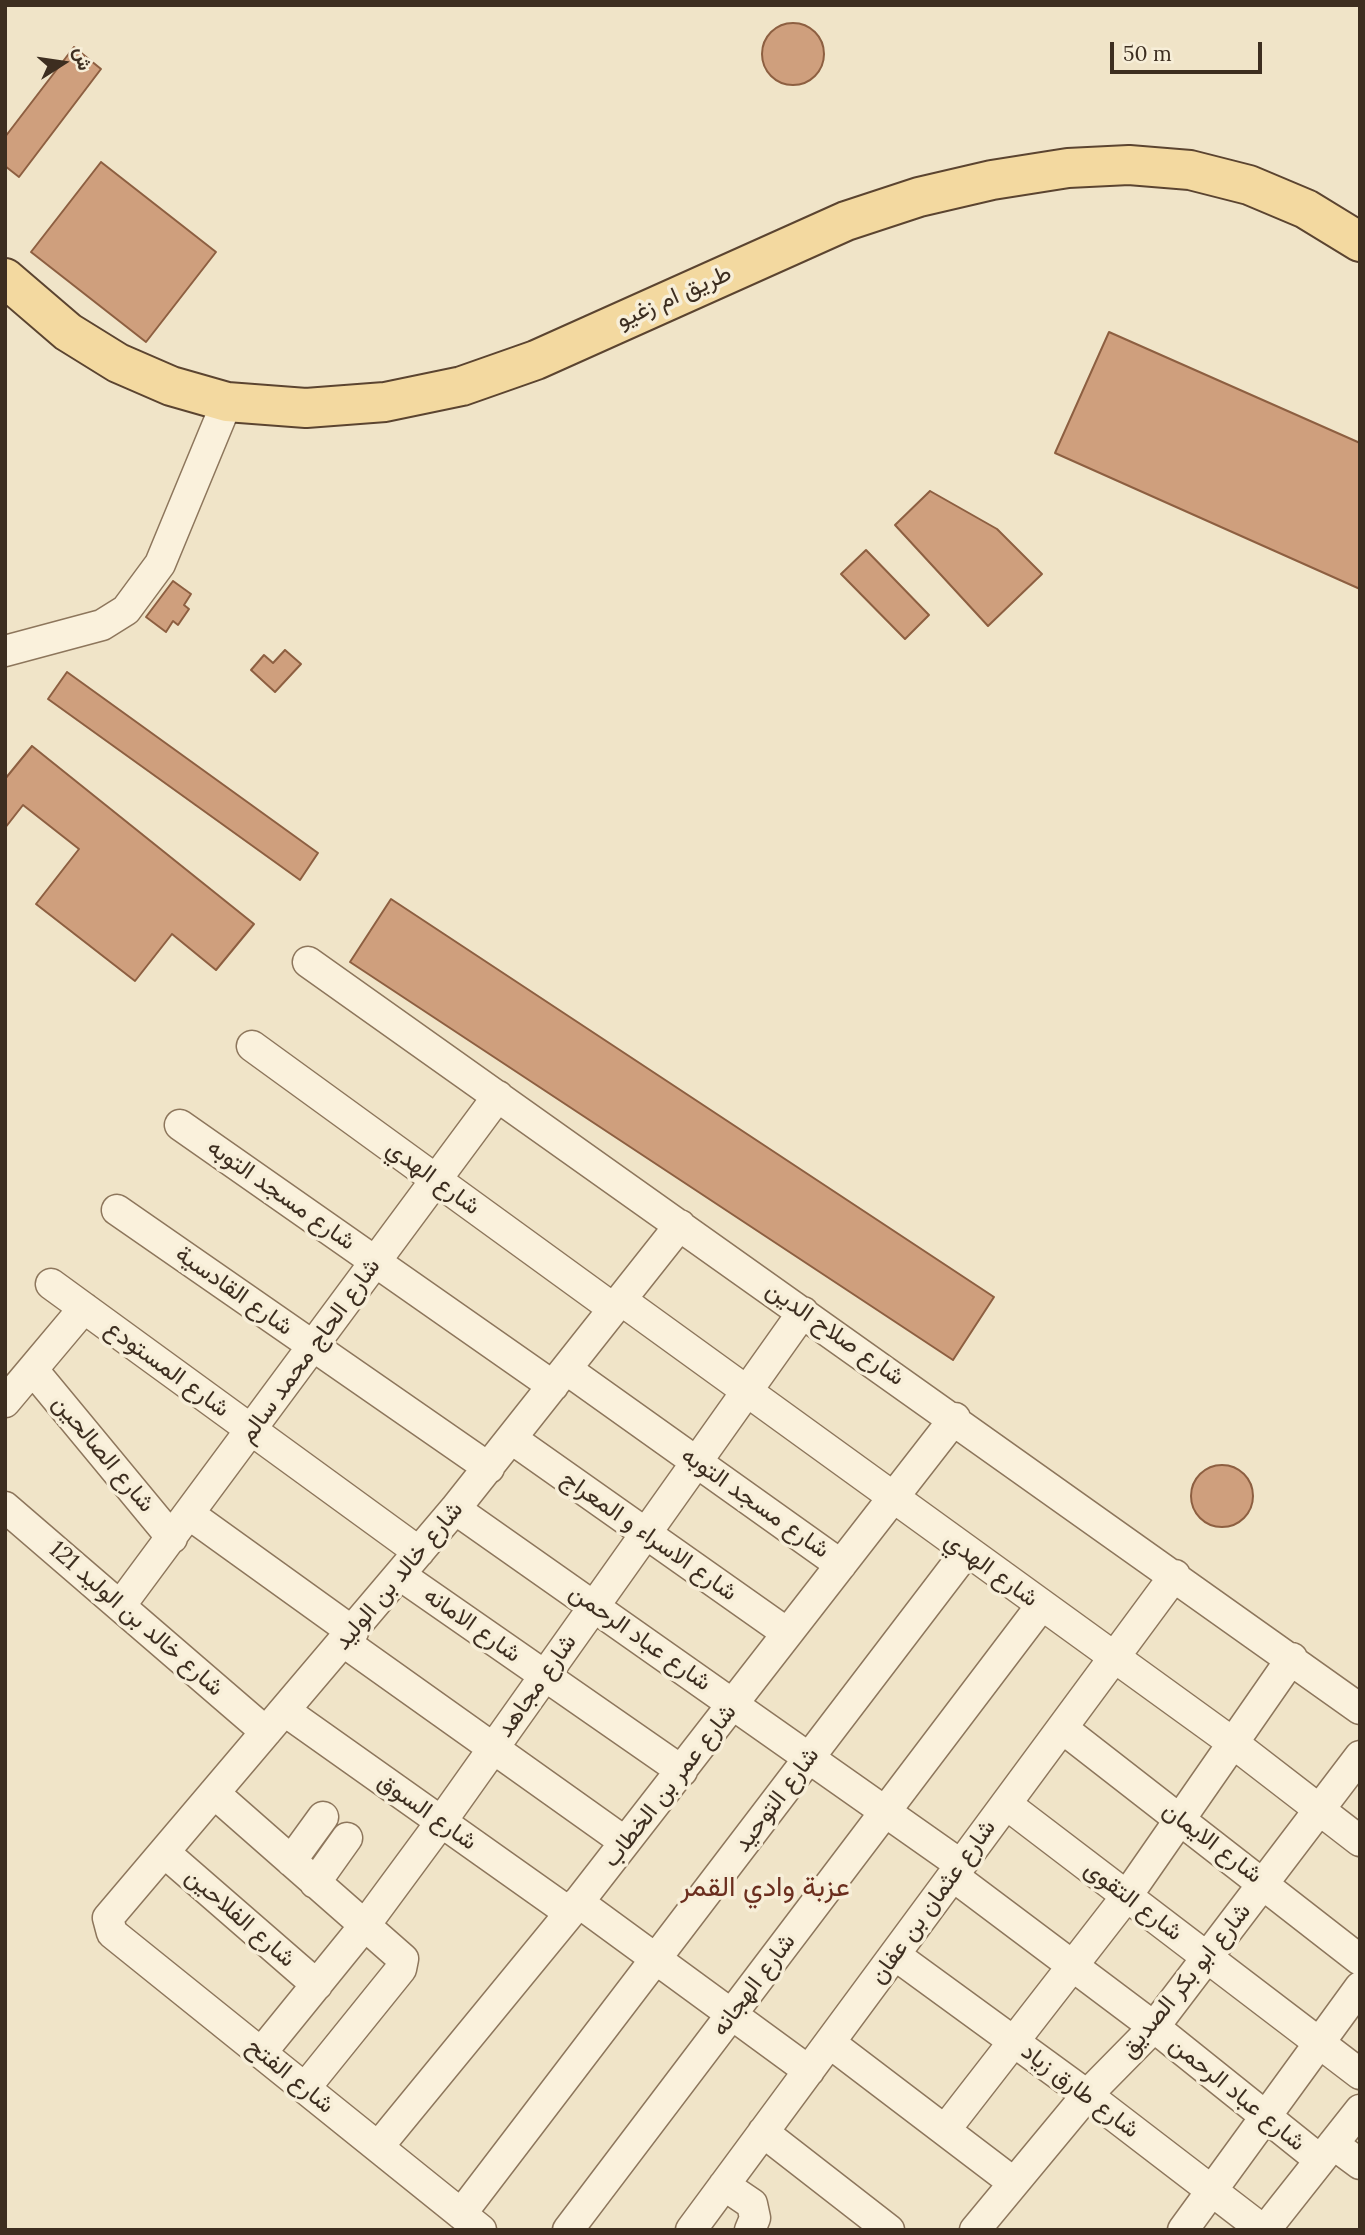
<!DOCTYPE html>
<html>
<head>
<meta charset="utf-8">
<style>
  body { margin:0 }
  #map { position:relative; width:1365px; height:2235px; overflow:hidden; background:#f0e4c8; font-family:Lora,Vazirmatn,serif }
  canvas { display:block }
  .frame { position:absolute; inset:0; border:7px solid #3d2e20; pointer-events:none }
  .north { position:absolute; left:28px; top:28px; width:70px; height:70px; -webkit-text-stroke:5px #f7eed8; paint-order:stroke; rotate:78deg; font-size:19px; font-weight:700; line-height:28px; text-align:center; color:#3d2e20 }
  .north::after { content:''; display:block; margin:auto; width:24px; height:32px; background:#3d2e20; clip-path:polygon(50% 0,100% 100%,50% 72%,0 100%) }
  .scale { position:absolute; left:1110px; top:42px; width:152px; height:32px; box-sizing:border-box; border:4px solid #3d2e20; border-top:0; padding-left:9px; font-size:21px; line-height:24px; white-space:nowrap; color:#3d2e20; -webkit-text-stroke:5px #f7eed8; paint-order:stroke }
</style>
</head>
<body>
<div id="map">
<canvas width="1365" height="2235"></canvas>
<div class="frame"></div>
<div class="north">ش</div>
<div class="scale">50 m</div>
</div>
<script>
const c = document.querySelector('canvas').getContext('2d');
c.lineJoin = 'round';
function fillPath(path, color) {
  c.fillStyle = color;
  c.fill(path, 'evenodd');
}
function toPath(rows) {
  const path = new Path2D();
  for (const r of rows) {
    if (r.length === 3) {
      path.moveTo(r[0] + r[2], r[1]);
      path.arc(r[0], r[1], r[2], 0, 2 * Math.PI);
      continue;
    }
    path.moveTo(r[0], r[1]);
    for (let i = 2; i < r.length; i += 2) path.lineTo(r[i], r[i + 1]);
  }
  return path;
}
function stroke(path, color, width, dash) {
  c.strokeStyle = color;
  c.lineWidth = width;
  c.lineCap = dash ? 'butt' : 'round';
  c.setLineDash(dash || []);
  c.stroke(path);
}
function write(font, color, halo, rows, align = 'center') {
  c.font = font + ' Lora,Vazirmatn,serif';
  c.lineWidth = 7;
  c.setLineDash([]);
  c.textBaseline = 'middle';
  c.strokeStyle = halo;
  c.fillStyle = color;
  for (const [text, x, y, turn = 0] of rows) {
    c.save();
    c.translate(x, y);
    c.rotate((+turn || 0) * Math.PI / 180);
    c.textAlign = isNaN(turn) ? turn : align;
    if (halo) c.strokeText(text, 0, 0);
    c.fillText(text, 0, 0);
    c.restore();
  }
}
const building = toPath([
  [793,54,31],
  [74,47,101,69,19,177,5,166,5,137,74,47],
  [101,162,216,252,146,342,31,252,101,162],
  [1109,332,1360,443,1360,589,1055,453,1109,332],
  [930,491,997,529,1042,574,988,626,895,525,930,491],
  [866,550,929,615,905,639,841,574,866,550],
  [173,581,191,594,184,605,189,609,178,625,173,621,166,632,146,617,173,581],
  [285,650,301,664,275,692,251,670,264,655,273,663,285,650],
  [67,672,318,853,300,880,48,699,67,672],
  [32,746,254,924,216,970,172,934,135,981,36,904,79,849,23,805,5,828,5,779,32,746],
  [391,899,994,1297,953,1360,350,962,391,899],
  [1222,1496,31]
]);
fillPath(building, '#cf9f7d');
stroke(building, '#8d5f41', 2);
const minor = toPath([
  [5,651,102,625,126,610,160,564,227,402],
  [308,962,1360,1709],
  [252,1046,614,1309],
  [180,1125,553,1386],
  [117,1210,489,1468],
  [51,1284,419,1552],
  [621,1300,1233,1743,1360,1841],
  [566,1369,841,1565],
  [33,1370,172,1538],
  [5,1402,84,1308],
  [512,1439,787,1633],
  [5,1507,266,1732],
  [455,1509,961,1865],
  [189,1514,353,1632],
  [400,1575,682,1771],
  [120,1606,498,1096],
  [344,1642,625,1842],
  [285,1711,570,1913],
  [1062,1728,1360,1960],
  [214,1793,403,1959,401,1969,305,2088],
  [1006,1804,1360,2074],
  [164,1852,317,1985],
  [291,1861,323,1817],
  [953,1876,1154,2027,1320,2160],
  [315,1883,347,1838],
  [578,1902,809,2071],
  [895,1955,1087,2095,1263,2230],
  [830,2043,1014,2183],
  [261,2053,365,1925,441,1822,803,1312],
  [945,2130,1126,1897,1292,1658],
  [763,2132,889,2230],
  [1333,2144,1360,2164],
  [378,2147,570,1913,955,1418],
  [724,2185,752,2204,755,2218,750,2230],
  [461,2214,966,1552],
  [481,2230,112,1933,108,1918,455,1509,680,1225],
  [568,2230,1041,1606],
  [691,2230,1175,1575],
  [975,2230,1087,2095,1154,2027,1360,1756],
  [1183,2230,1360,1987],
  [1265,2230,1360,2110]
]);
const major = toPath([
  [5,278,68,332,118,363,171,386,227,402,306,408,385,402,462,386,536,360,846,221,919,197,992,180,1068,168,1129,165,1190,170,1249,185,1306,209,1360,242]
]);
stroke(minor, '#8d765c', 33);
stroke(major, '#5b4430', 42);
stroke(minor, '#faf1dc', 30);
stroke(major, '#f3d9a0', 38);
write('24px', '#3d2e20', '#f7eed8', [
  ["طريق ام زغيو",674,297,-24],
  ["شارع الهدي",433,1178,36],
  ["شارع مسجد التوبه",281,1195,35],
  ["شارع القادسية",234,1291,35],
  ["شارع صلاح الدين",835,1334,35],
  ["شارع الحاج محمد سالم",310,1351,-54],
  ["شارع المستودع",167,1369,36],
  ["شارع الصالحين",103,1454,50],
  ["شارع مسجد التوبه",755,1503,35],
  ["شارع الاسراء و المعراج",649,1536,35],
  ["شارع الهدي",991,1570,36],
  ["شارع خالد بن الوليد",399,1576,-50],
  ["شارع خالد بن الوليد 121",136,1619,41],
  ["شارع الامانه",472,1625,35],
  ["شارع عباد الرحمن",640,1638,35],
  ["شارع مجاهد",537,1686,-55],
  ["شارع عمر بن الخطاب",670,1786,-52],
  ["شارع التوحيد",777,1800,-53],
  ["شارع السوق",427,1812,35],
  ["شارع الايمان",1212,1843,37],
  ["شارع التقوى",1133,1901,37],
  ["شارع عثمان بن عفان",933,1902,-54],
  ["شارع الفلاحين",240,1918,41],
  ["شارع ابو بكر الصديق",1186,1981,-51],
  ["شارع الهجانه",754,1985,-53],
  ["شارع الفتح",290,2076,39],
  ["شارع طارق زياد",1080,2091,37],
  ["شارع عباد الرحمن",1237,2094,39]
]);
write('28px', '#6b2e1e', '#f7eed8', [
  ["عزبة وادي القمر",765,1888]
]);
</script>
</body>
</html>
